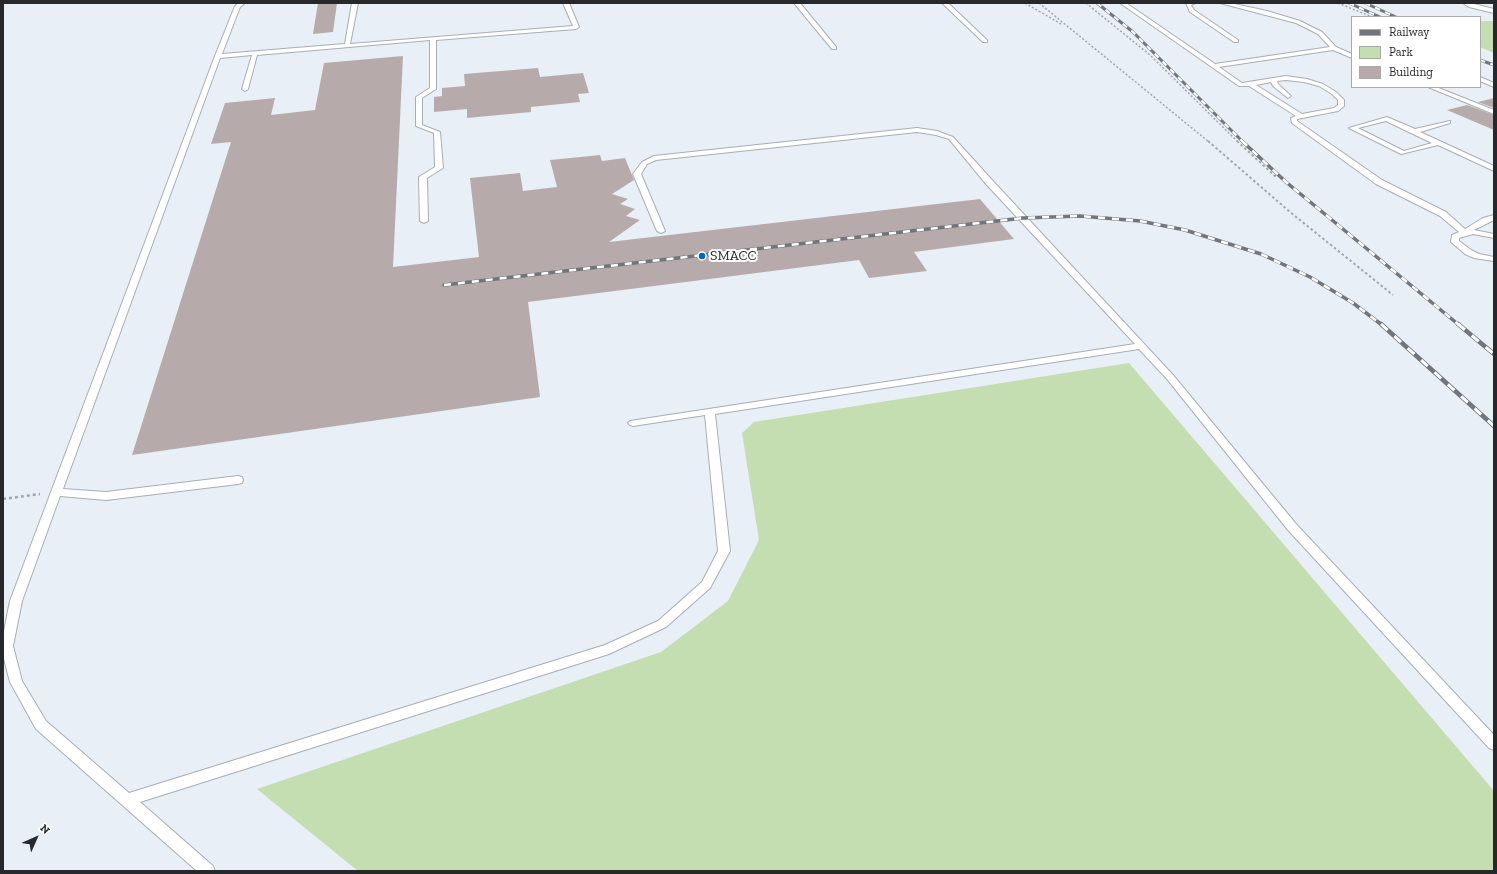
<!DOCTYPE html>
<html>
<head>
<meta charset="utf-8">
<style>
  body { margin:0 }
  #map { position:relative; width:1497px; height:874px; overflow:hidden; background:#e8eff6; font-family:"Zilla Slab",serif }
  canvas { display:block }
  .frame { position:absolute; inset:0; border:4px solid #26282b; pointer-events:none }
  .legend { position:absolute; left:1351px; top:16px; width:130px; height:72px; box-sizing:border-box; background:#fff; border:1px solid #a8a9aa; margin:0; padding:5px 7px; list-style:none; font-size:12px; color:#26282b }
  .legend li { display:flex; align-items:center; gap:8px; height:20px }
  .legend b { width:20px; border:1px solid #a8a9aa }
  .north { position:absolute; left:16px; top:818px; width:40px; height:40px; -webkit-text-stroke:3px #fff; paint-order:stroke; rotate:45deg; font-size:11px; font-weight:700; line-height:16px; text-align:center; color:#26282b }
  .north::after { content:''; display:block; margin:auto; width:14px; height:18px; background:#26282b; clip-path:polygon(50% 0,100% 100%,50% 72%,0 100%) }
</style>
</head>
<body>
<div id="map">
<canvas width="1497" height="874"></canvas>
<div class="frame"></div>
<ul class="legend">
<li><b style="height:5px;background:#72767b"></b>Railway</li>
<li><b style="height:11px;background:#c4ddb1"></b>Park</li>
<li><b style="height:11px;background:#b6abaa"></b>Building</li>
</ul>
<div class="north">N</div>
</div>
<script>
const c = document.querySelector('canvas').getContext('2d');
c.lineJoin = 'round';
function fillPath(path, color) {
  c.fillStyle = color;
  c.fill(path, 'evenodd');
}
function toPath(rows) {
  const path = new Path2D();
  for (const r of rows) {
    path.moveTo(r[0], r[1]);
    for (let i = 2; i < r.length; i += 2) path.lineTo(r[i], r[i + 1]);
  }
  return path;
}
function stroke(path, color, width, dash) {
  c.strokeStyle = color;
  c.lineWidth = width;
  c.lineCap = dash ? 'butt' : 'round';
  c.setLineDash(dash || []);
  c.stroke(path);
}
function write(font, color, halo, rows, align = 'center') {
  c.font = font + ' "Zilla Slab",serif';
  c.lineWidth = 4;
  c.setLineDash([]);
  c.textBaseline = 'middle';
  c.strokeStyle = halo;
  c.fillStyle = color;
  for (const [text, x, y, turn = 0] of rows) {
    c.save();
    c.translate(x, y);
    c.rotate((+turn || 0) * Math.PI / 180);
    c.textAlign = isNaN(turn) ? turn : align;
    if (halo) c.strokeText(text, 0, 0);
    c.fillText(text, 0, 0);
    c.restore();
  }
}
fillPath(toPath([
  [1480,21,1494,21,1494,53,1480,47],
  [1129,363,1494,791,1494,871,358,871,257,789,661,652,728,601,759,540,742,433,754,422]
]), '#c4ddb1');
fillPath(toPath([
  [318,3,337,3,333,32,313,34],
  [403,56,393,267,479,257,470,178,520,173,523,191,557,187,550,160,600,155,602,161,625,158,634,180,612,194,628,199,620,204,635,209,626,216,640,220,609,242,980,199,1014,239,914,252,927,271,869,278,859,260,528,302,540,397,132,455,231,142,211,144,225,103,275,98,271,115,315,110,324,63],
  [538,68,540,77,583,73,589,93,578,94,580,102,531,107,531,112,467,118,467,109,434,112,434,97,442,96,442,88,465,86,464,74],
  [1494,98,1494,108,1478,102],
  [1467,105,1494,115,1494,130,1447,110]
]), '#b6abaa');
const lane = toPath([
  [239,3,245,3,240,7,222,54,345,44,352,3,358,3,350,44,573,26,563,3,569,3,579,27,576,29,436,40,436,89,422,98,422,125,440,132,443,168,427,178,428,221,424,223,420,221,419,177,435,167,434,133,416,126,416,97,430,88,430,40,257,55,248,89,245,91,242,89,252,55,220,58,63,489,106,492,238,476,242,477,243,480,242,483,238,484,106,500,60,496,22,601,13,646,22,681,46,721,129,793,605,645,658,621,702,582,718,551,705,415,633,426,630,425,628,423,630,421,1135,344,986,184,949,139,936,135,917,132,656,160,647,164,641,174,665,231,661,233,657,231,633,174,642,162,654,156,917,128,937,131,953,137,992,180,1173,375,1296,524,1494,735,1494,750,1489,748,1288,530,1167,379,1139,349,715,414,730,551,710,588,666,627,609,654,140,802,213,866,215,871,197,871,36,729,10,682,3,655,3,636,10,601,215,56,235,6,239,3],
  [794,3,800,3,836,47,836,49,832,49,794,3],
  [942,3,948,3,987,40,987,42,983,42,942,3],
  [1120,3,1126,3,1215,64,1330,47,1318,34,1296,23,1220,3,1230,3,1267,11,1300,21,1322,32,1336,47,1352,54,1352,58,1333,50,1219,67,1242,83,1286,76,1307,79,1323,84,1336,92,1344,100,1344,106,1338,111,1297,119,1297,121,1382,180,1446,212,1465,229,1483,218,1494,215,1494,220,1474,230,1494,234,1494,238,1473,234,1459,238,1459,241,1471,250,1479,254,1494,257,1494,261,1474,258,1465,254,1451,242,1452,235,1459,232,1440,216,1376,184,1292,123,1291,118,1296,116,1249,86,1239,86,1120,3],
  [1286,80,1304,82,1319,86,1332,94,1338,100,1338,105,1334,108,1302,114,1256,85,1271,82,1273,86,1288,98,1291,96,1278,84,1277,81,1286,80],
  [1186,3,1195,3,1191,5,1194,10,1238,40,1238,42,1234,42,1190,12,1186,3],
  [1463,3,1470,3,1494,9,1494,13,1469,7,1463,3],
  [1480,77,1494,83,1494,87,1480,81,1480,77],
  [1428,87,1436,87,1494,110,1494,114,1428,87],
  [1387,117,1415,129,1450,121,1450,123,1420,132,1494,166,1494,171,1438,145,1401,154,1349,128,1387,117],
  [1386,121,1411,133,1432,143,1404,151,1358,128,1386,121]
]);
stroke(lane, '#a8aeb5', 2);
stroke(toPath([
  [1025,3,1061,24],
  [1039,3,1209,142],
  [1086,3,1150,55,1238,142],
  [1338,3,1372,17]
]), '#a1a6ab', 1.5, [2, 2]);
stroke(toPath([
  [1208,141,1290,212,1393,295],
  [1237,141,1276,177]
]), '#a1a6ab', 2, [2.5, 2.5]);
stroke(toPath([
  [3,499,40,494]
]), '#a1a6ab', 2.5, [3, 3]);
fillPath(lane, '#fff');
const railFar2 = toPath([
  [1097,3,1133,32,1243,142],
  [1349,3,1380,17],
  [1365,3,1396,17],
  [1480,60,1494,65]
]);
const railFar1 = toPath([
  [1242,141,1286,182,1459,325],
  [444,285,1023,218,1080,216,1140,221,1185,230,1261,254,1310,277,1353,303,1382,325]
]);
const rail = toPath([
  [1381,324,1494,426],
  [1458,324,1494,354]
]);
stroke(railFar2, '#72767b', 3);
stroke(railFar1, '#72767b', 3.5);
stroke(rail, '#72767b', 4.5);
stroke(railFar2, '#fff', 2, [5.5]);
stroke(railFar1, '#fff', 2.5, [7]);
stroke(rail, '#fff', 3, [9]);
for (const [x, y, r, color] of [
  [702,256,4,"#0567b4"]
]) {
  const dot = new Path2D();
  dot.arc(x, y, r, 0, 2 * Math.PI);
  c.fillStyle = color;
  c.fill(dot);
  stroke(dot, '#fff', 1.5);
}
write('14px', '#26282b', '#fff', [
  ["SMACC",710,256]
], 'left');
</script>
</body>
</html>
